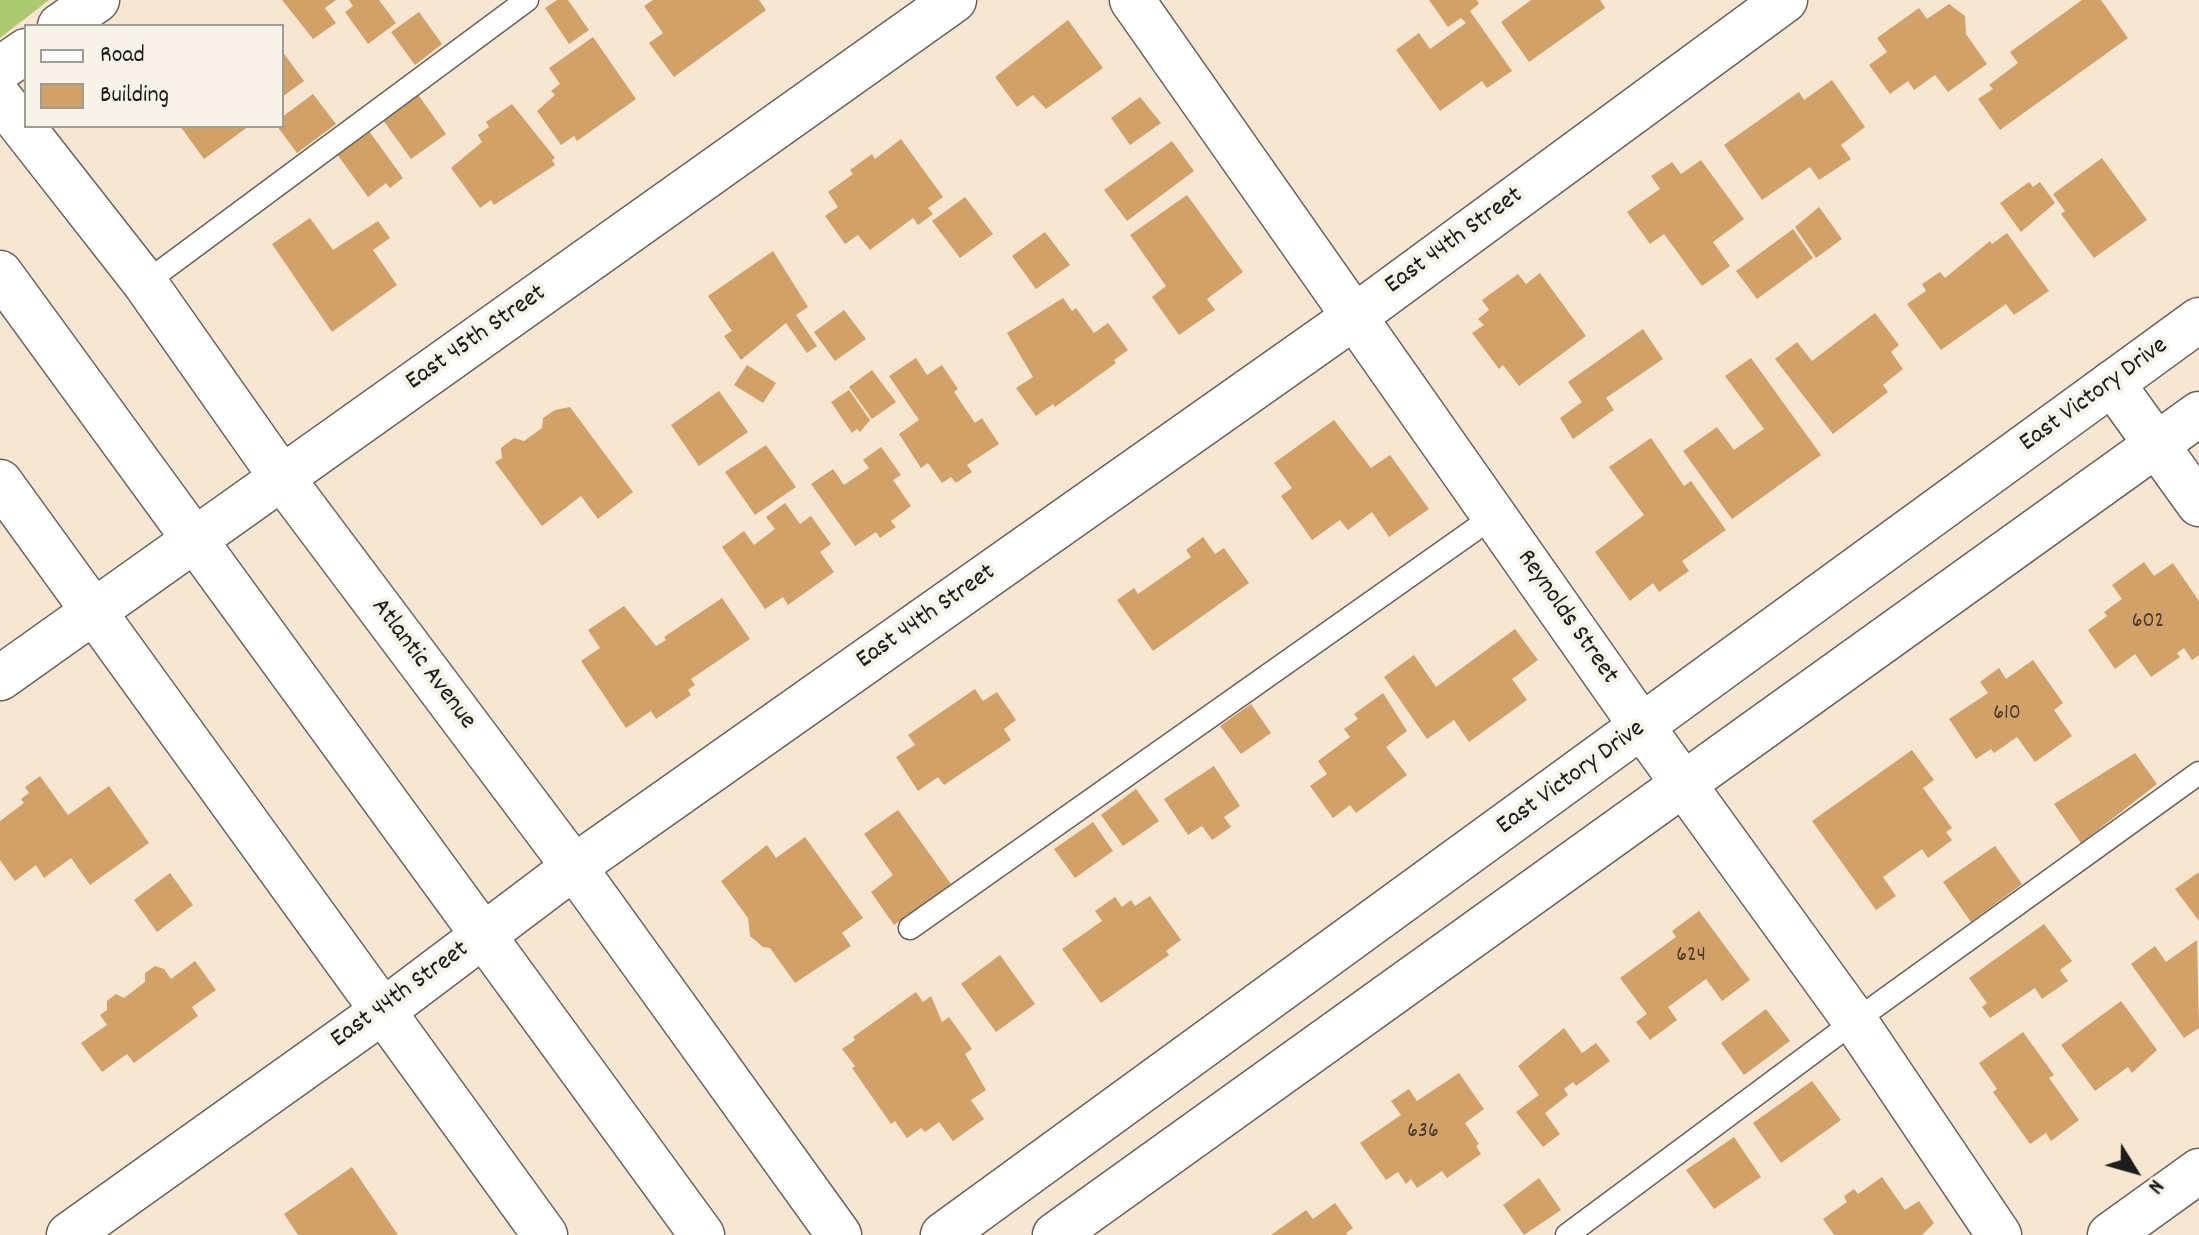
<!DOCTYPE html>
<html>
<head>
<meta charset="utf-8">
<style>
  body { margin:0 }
  #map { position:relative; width:2199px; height:1235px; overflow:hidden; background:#f6e6d2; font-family:Dekko,sans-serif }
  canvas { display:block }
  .legend { position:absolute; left:24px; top:24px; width:260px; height:104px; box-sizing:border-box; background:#f7f3e8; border:2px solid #9f9d96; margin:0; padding:10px 14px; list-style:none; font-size:24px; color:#1c1c1c }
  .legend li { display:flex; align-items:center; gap:16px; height:40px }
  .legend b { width:40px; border:2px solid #9f9d96 }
  .north { position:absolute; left:2095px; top:1131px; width:80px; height:80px; -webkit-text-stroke:6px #f7f3e8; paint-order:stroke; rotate:127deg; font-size:22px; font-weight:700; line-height:32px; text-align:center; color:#1c1c1c }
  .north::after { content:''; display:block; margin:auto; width:28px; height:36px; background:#1c1c1c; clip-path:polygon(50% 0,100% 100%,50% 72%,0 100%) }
</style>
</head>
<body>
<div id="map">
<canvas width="2199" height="1235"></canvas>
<ul class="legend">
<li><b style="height:10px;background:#fff"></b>Road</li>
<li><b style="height:22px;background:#d2a168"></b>Building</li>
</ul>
<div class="north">N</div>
</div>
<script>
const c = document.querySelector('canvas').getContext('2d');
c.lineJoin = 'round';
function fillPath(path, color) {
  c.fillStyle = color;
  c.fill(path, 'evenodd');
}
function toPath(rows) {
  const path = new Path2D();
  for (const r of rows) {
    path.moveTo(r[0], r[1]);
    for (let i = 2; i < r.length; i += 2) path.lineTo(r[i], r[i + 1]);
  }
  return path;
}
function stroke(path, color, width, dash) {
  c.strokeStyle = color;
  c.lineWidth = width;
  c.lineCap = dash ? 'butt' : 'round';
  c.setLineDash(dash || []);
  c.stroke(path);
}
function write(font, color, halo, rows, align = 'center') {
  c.font = font + ' Dekko,sans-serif';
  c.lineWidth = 8;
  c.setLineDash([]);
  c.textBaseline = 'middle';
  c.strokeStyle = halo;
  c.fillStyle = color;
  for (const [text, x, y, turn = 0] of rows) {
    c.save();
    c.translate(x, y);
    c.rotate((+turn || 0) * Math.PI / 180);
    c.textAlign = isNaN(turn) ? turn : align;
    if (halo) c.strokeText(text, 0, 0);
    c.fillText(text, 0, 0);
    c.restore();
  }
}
fillPath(toPath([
  [0,0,49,0,0,38]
]), '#aeca71');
fillPath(toPath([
  [282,0,336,0,325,8,336,23,313,39],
  [349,0,379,0,396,23,368,44,345,12,353,6],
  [557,0,568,0,589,30,569,44,545,8],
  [653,0,759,0,766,10,674,77,649,43,663,33,644,6],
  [1429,0,1477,0,1479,4,1470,11,1512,71,1487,88,1482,81,1440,111,1396,50,1419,33,1430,49,1466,23,1461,18,1448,27],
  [1531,0,1600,0,1605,8,1529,62,1501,22],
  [2082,0,2101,0,2128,38,2000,130,1978,99,1993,89,1989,85,2018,63,2010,52],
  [1949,4,1965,16,1966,34,1987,64,1948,92,1935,75,1914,90,1908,81,1890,94,1869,65,1887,52,1877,38,1919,8,1927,19],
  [419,12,442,44,415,65,391,32],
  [1068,20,1103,68,1046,109,1033,95,1017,107,995,77],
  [593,37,636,99,577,141,574,136,561,145,537,111,555,95,551,91,560,84,549,68],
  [282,51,304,81,282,97],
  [1832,80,1865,127,1841,145,1851,159,1819,180,1810,167,1762,200,1724,145,1799,92,1804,100],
  [417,93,446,134,411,159,383,120],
  [313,94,336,124,297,153,277,126,282,126,282,117],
  [1140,97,1161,123,1130,145,1111,118],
  [512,104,555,158,552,160,555,165,494,205,491,200,480,208,451,168,482,142,478,135,489,127,486,122],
  [180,126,249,126,204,159],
  [369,131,403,178,390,188,386,183,368,197,337,154],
  [901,139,943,197,928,208,933,214,918,225,913,218,870,250,858,235,845,244,825,216,838,207,828,192,853,174,850,170,872,154,875,159],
  [1172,141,1194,171,1127,221,1104,190],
  [2102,158,2147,220,2094,258,2061,214,2065,211,2053,194],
  [1701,160,1744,219,1713,242,1730,266,1702,286,1664,234,1650,244,1627,212,1660,189,1651,176,1672,162,1681,174],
  [2029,182,2033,187,2040,182,2055,203,2021,232,2000,203],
  [1187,195,1243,272,1207,299,1215,310,1179,335,1152,297,1166,286,1130,235],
  [965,197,993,234,960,258,932,221],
  [1819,207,1842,239,1816,258,1795,227],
  [310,218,333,250,378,221,390,238,373,250,397,285,332,332,272,244],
  [1793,229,1813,258,1757,299,1736,271],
  [1045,232,1070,265,1036,289,1012,256],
  [2007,233,2049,291,2014,315,2006,304,1941,350,1907,304,1926,291,1922,284,1940,272,1945,278,1990,241,1992,244],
  [773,251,808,307,796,315,817,346,807,353,786,323,741,360,724,336,732,331,708,296],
  [1540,273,1586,336,1519,386,1503,365,1499,369,1472,333,1484,325,1478,319,1489,310,1482,300,1518,274,1526,284],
  [1063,298,1072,311,1076,308,1094,333,1108,323,1128,350,1114,360,1116,363,1055,407,1053,404,1036,416,1016,388,1033,377,1007,333],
  [844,310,866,339,835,361,814,332],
  [1875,313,1899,345,1891,352,1903,369,1883,385,1888,392,1833,434,1775,359,1797,342,1812,361],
  [1643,329,1663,359,1606,398,1614,410,1573,439,1560,418,1582,402,1568,382],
  [916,358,927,375,942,365,958,389,954,392,975,423,982,418,999,444,967,465,972,472,956,483,951,477,942,483,928,463,921,468,899,434,919,420,889,376],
  [1751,358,1821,455,1732,519,1683,451,1717,427,1734,450,1764,429,1725,376],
  [747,365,776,383,763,403,734,385],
  [872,370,896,402,872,419,849,387],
  [849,390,870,420,860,432,857,429,852,433,831,402],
  [719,391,748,432,699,466,671,425],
  [570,407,633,492,598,519,581,496,542,526,495,462,502,458,501,448,514,438,524,441,542,428,543,418,555,410],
  [1334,420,1371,468,1390,455,1429,509,1389,537,1372,512,1348,530,1340,520,1312,540,1281,496,1292,488,1274,463],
  [1651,438,1684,486,1691,481,1726,530,1682,561,1689,571,1659,592,1653,583,1630,601,1595,552,1644,515,1609,467],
  [766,445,796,487,755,515,725,472],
  [881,447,901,475,893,480,911,506,891,521,896,527,880,538,876,532,855,546,811,484,833,469,844,485,869,468,863,460],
  [785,503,800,524,811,516,831,544,820,552,834,572,788,605,783,597,765,609,722,547,744,531,754,545,775,529,766,517],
  [1203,537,1215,554,1224,548,1249,583,1153,651,1117,600,1134,588,1138,594,1191,557,1186,550],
  [2144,562,2154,576,2173,563,2199,601,2199,655,2192,660,2184,648,2177,653,2180,657,2151,677,2135,654,2115,669,2088,630,2107,616,2104,612,2122,599,2112,585],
  [722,598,750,639,691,679,695,685,688,690,691,695,656,719,651,711,626,728,581,661,600,648,588,630,624,606,656,646,666,640,664,637],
  [1515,629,1538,660,1512,679,1527,700,1469,742,1454,720,1427,739,1384,677,1414,655,1436,687],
  [2033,660,2063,703,2054,710,2072,736,2035,762,2017,737,1994,753,1991,749,1976,759,1949,719,1988,693,1980,682,1999,668,2006,679],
  [975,689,983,701,997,692,1016,720,1004,729,1011,740,944,785,938,777,918,791,896,757,915,745,908,735],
  [1383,693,1407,731,1386,747,1407,775,1356,813,1350,805,1333,818,1310,786,1327,774,1318,761,1350,737,1344,729,1358,719,1354,714],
  [1251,704,1271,733,1241,754,1220,726],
  [1912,750,1934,780,1923,788,1952,828,1946,832,1952,840,1928,858,1922,849,1883,877,1896,896,1876,910,1812,821],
  [2135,753,2157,784,2081,843,2054,804],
  [1214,766,1240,806,1224,817,1231,827,1212,840,1202,826,1188,835,1164,799],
  [40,776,68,815,109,786,149,843,90,885,71,858,44,878,36,865,15,881,0,860,0,821,24,803,21,799,29,793,25,787],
  [1136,789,1159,821,1123,846,1101,815],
  [898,810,951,884,894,925,871,892,893,875,864,834],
  [1093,822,1113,851,1075,878,1054,849],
  [805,837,863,918,842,933,851,946,795,983,770,948,763,947,750,936,748,918,721,881,767,845,776,858],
  [1995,846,2022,884,1971,922,1943,882],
  [2199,872,2199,921,2175,889],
  [170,873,193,905,157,932,134,900],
  [1150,896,1181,940,1166,951,1169,955,1101,1003,1062,949,1102,921,1095,911,1115,897,1122,907,1131,900,1135,906],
  [1699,911,1750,980,1722,1001,1706,979,1668,1007,1677,1020,1650,1040,1636,1022,1647,1014,1620,978,1676,937,1672,931],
  [2044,924,2072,961,2060,970,2068,981,2042,999,2035,988,1990,1018,1982,1007,1987,1003,1969,978],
  [2197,940,2199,1028,2184,1038,2131,964,2155,946,2166,962],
  [1000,955,1035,1004,996,1032,961,984],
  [195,961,216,990,192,1007,198,1016,134,1063,127,1054,102,1072,81,1043,107,1025,100,1015,107,1010,107,1001,116,994,124,998,145,982,145,973,155,966,164,969,171,979],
  [916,992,923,1002,931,996,942,1022,949,1017,972,1049,965,1054,986,1090,971,1100,984,1119,953,1141,939,1122,925,1132,921,1128,907,1138,895,1121,891,1124,852,1068,855,1066,842,1049,855,1040,853,1037],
  [2121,1001,2157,1050,2132,1073,2128,1067,2095,1091,2061,1045],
  [1766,1009,1790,1041,1744,1075,1721,1043],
  [1564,1028,1582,1053,1596,1043,1610,1061,1576,1086,1573,1082,1564,1089,1568,1095,1545,1113,1560,1134,1543,1147,1516,1112,1539,1095,1518,1066],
  [2023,1032,2054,1075,2049,1078,2079,1120,2051,1141,2046,1133,2030,1144,1993,1092,1997,1089,1979,1063],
  [1459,1073,1484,1109,1465,1123,1479,1144,1476,1146,1481,1154,1447,1178,1442,1171,1417,1188,1411,1179,1406,1184,1398,1172,1386,1180,1360,1143,1401,1115,1391,1101,1409,1089,1417,1101],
  [1812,1081,1841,1120,1781,1163,1753,1123],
  [1734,1137,1761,1177,1714,1209,1686,1170],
  [352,1167,398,1235,298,1235,284,1214],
  [1882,1177,1905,1210,1919,1201,1934,1223,1922,1235,1834,1235,1823,1219,1847,1202,1844,1196,1854,1189,1858,1194],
  [1539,1178,1561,1210,1524,1235,1503,1205],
  [1335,1203,1353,1228,1346,1233,1348,1235,1271,1235,1306,1210,1313,1219]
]), '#d2a168');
const lane = toPath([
  [145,283,527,0],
  [910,928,1494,516],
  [1567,1235,1855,1021,2199,773]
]);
const street = toPath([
  [60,26,97,0],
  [0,69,26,51],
  [0,98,145,283,282,478,574,867,839,1235],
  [0,273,702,1235],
  [0,482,545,1235],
  [0,678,954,0],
  [69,1235,383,1011,574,867,1354,317,1785,0],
  [2110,1235,2199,1171]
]);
const secondary = toPath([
  [1132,0,1643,728,1855,1021,1999,1235],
  [2112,383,2199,504]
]);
const primary = toPath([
  [943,1235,2199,320],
  [1055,1235,2199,414]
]);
stroke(lane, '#68635c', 25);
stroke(street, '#68635c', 47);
stroke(secondary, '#68635c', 47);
stroke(primary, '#68635c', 47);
stroke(lane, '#fff', 22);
stroke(street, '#fff', 44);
stroke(secondary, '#fff', 44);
stroke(primary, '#fff', 44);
write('22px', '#4a3d2f', null, [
  ["602",2148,623],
  ["610",2007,715],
  ["624",1691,957],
  ["636",1423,1133]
]);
write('26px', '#1c1c1c', '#f7f3e8', [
  ["East 44th Street",1455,242,-36],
  ["East 45th Street",477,339,-35],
  ["East Victory Drive",2095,396,-36],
  ["East 44th Street",927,618,-35],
  ["Reynolds Street",1566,618,55],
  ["Atlantic Avenue",422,665,53],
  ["East Victory Drive",1572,779,-36],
  ["East 44th Street",401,996,-36]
]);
</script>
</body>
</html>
